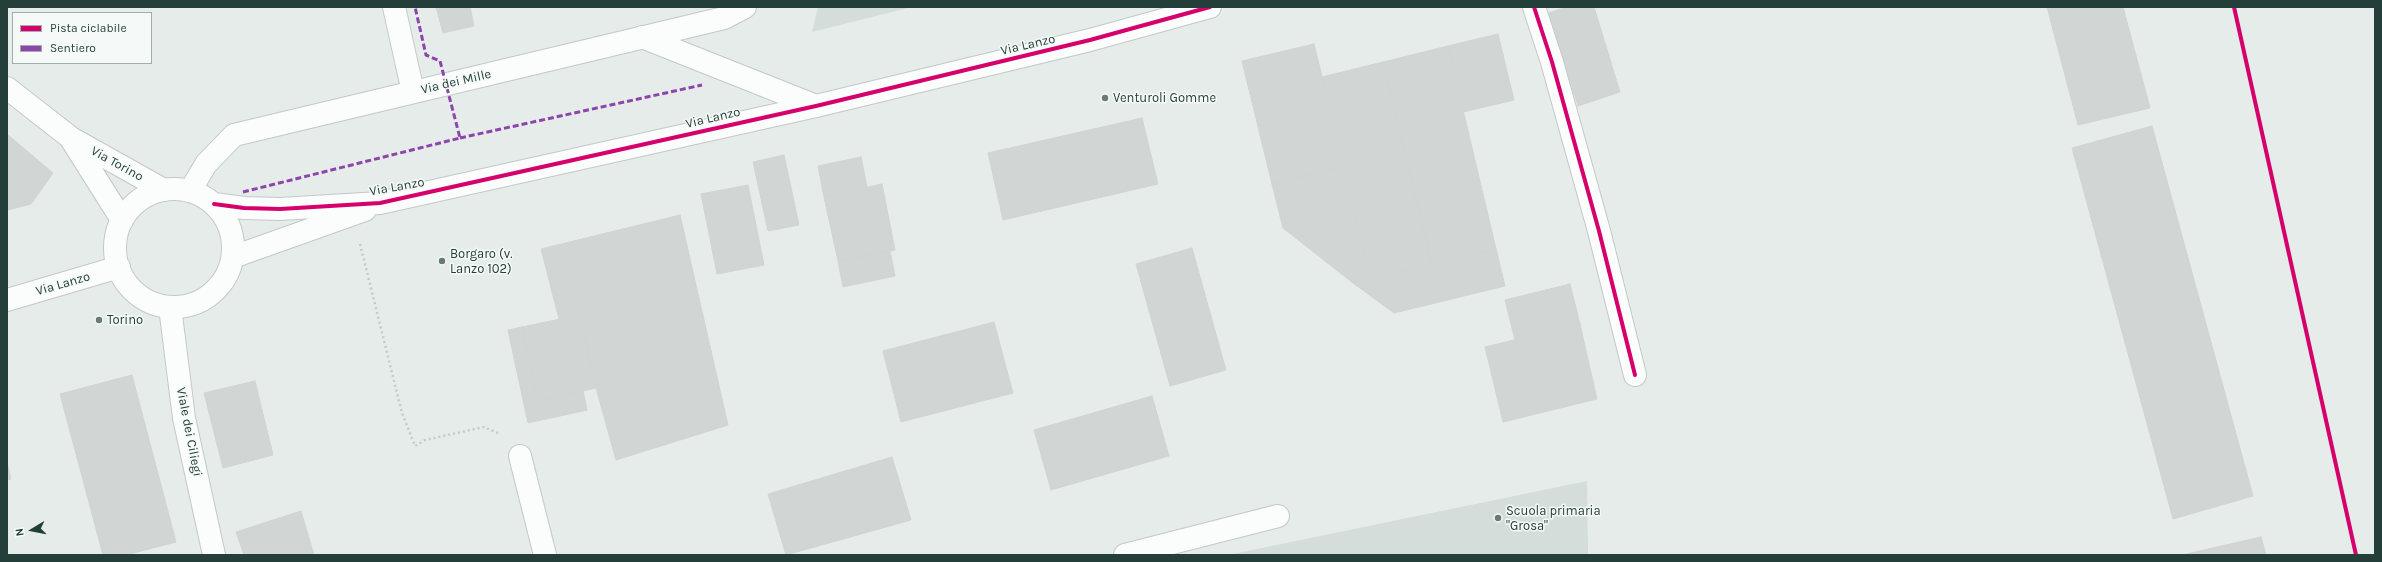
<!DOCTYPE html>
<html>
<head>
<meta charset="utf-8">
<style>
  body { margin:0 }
  #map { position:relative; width:2382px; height:562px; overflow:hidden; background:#e6ece9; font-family:Karla,sans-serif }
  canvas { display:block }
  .frame { position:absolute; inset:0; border:8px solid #243f39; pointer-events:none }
  .legend { position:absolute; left:12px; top:12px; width:140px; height:52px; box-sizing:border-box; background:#f5faf8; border:1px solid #a1afac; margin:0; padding:5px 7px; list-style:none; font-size:12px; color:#243f39 }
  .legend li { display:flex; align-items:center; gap:8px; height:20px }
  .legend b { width:20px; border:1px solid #a1afac }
  .north { position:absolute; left:12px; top:510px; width:40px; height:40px; -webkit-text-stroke:3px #f5faf8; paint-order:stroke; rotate:260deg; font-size:11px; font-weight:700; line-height:16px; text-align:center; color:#243f39 }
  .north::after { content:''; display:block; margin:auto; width:14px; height:18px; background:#243f39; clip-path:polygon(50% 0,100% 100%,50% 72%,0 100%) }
</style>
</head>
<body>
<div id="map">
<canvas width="2382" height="562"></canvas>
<div class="frame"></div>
<ul class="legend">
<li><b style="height:5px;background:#d6006c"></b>Pista ciclabile</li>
<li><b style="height:5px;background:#8e44ad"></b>Sentiero</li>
</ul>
<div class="north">N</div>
</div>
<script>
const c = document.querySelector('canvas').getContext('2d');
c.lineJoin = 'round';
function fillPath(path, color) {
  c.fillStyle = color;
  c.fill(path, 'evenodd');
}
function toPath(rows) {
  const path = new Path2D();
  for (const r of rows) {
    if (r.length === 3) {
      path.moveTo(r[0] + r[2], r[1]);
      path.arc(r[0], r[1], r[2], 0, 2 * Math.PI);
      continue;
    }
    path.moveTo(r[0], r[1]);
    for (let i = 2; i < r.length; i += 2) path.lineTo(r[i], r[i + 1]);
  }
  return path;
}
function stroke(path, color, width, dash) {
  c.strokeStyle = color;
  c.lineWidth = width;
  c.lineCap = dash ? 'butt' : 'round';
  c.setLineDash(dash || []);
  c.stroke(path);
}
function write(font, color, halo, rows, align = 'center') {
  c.font = font + ' Karla,sans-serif';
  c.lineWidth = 3;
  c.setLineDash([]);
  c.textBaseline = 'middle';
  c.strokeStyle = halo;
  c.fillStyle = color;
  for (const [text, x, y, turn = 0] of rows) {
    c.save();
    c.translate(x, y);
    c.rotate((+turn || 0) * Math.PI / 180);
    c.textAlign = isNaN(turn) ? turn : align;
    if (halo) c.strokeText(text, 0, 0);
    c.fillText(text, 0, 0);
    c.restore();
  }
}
fillPath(toPath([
  [818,7,912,7,812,32],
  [1587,481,1588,555,1228,555]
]), '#d4ddd9');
const building = toPath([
  [436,7,470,7,474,26,443,33,436,7],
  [1567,7,1594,7,1620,92,1578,106,1549,13,1567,7],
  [2047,7,2123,7,2150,108,2078,125,2047,7],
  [1498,34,1514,100,1463,112,1448,46,1498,34],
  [1314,44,1344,166,1272,184,1242,61,1314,44],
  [1448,46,1496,249,1432,265,1383,62,1448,46],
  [1383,62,1432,265,1370,279,1322,77,1383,62],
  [1142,118,1158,184,1003,220,988,153,1142,118],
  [2152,126,2253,496,2173,519,2072,148,2152,126],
  [7,134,53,173,31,204,7,210,7,134],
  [784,155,799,225,768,231,753,162,784,155],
  [861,157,867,187,824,197,818,166,861,157],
  [1344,166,1370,279,1353,283,1283,228,1272,184,1344,166],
  [882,184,895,250,838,261,824,197,882,184],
  [748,185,764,265,717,274,701,194,748,185],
  [680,215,728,425,616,460,596,388,580,315,559,319,541,249,680,215],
  [1192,248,1226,370,1170,386,1136,264,1192,248],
  [1496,249,1505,286,1394,313,1353,283,1496,249],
  [890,251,895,276,843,287,838,261,890,251],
  [1570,284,1580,324,1515,340,1505,300,1570,284],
  [580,315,596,388,538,401,522,327,580,315],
  [994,322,1013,393,901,422,883,351,994,322],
  [1580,324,1597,399,1503,422,1485,347,1580,324],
  [522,327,538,401,583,391,587,410,528,423,508,330,522,327],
  [132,375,176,542,126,555,103,555,60,394,132,375],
  [255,381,273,455,223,468,204,393,255,381],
  [1152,396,1169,456,1051,490,1034,430,1152,396],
  [892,457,911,520,786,555,768,494,892,457],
  [7,462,11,479,7,480,7,462],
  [301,511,314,555,244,555,236,532,301,511],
  [2261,537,2266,555,2182,555,2261,537]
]);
fillPath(building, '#d1d5d4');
stroke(building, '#cfd5d2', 1);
const minor = toPath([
  [394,7,413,92],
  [1534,7,1552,62,1599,231,1635,375],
  [642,37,816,106],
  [7,88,71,138,164,190],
  [71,139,122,220],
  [190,191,206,164,234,135,724,18,745,7],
  [170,307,184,418,214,555],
  [520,456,545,555],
  [1125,555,1278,516]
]);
const tertiary = toPath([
  [174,248,59],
  [214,204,244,208,280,209,380,203,816,106,1090,40,1210,7],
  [233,257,365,210],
  [7,300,119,267]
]);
stroke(minor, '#c3c9c6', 24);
stroke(tertiary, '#c3c9c6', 24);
stroke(toPath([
  [360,244,402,413,415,446,425,440,484,427,500,434]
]), '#c2cbc9', 2.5, [2, 3]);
stroke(minor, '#fbfcfc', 22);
stroke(tertiary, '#fbfcfc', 22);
stroke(toPath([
  [460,138,702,85],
  [243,192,460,138,440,61,426,55,415,7]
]), '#8e44ad', 3, [6, 3]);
stroke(toPath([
  [1534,7,1552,62,1599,231,1635,375],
  [2234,7,2356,555],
  [214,204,244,208,280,209,380,203,816,106,1090,40,1210,7]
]), '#d6006c', 4);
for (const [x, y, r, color] of [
  [1105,98,4,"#687c77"],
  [442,261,4,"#687c77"],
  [99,320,4,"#687c77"],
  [1498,518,4,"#687c77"]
]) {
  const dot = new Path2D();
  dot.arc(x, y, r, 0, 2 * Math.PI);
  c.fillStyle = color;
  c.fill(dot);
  stroke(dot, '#f5faf8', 1.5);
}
write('13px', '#243f39', '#f5faf8', [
  ["Via Lanzo",1028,45,-13],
  ["Via dei Mille",456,82,-13],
  ["Via Lanzo",713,118,-13],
  ["Via Torino",117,164,29],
  ["Via Lanzo",397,187,-10],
  ["Via Lanzo",63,284,-16],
  ["Viale dei Ciliegi",189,432,79]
]);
write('13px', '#243f39', '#f5faf8', [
  ["Venturoli Gomme",1113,98],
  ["Borgaro (v.",450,254],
  ["Lanzo 102)",450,269],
  ["Torino",107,320],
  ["Scuola primaria",1506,511],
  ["\"Grosa\"",1506,526]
], 'left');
</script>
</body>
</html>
